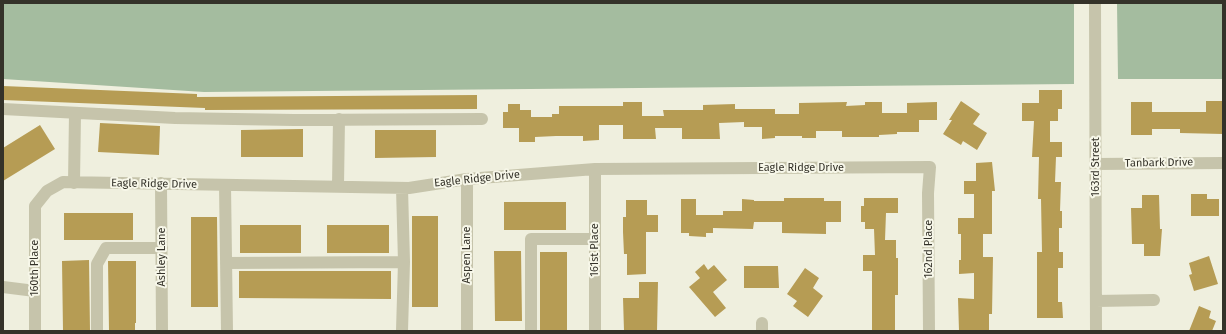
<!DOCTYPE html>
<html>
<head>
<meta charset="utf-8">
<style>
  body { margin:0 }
  #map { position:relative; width:1226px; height:334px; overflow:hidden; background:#efefde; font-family:"Fira Sans",sans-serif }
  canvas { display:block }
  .frame { position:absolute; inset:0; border:4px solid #343229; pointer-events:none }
</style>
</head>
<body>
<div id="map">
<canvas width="1226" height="334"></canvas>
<div class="frame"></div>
</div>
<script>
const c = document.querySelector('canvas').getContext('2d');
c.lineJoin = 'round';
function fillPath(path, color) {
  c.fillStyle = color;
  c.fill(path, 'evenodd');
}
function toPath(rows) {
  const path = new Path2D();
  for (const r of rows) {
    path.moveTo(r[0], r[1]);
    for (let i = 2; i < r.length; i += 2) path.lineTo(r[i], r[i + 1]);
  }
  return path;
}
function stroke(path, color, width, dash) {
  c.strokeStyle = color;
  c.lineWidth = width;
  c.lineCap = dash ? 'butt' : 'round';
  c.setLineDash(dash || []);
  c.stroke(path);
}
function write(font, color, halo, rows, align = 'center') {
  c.font = font + ' "Fira Sans",sans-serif';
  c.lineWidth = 4;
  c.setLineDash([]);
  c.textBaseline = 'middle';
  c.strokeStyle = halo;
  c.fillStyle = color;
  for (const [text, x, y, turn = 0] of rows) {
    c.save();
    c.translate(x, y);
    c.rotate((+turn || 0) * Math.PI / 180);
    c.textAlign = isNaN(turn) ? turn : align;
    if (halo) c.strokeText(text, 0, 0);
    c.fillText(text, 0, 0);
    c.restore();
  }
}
fillPath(toPath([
  [3,3,1074,3,1074,84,204,92,3,79],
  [1117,3,1223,3,1223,79,1118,79]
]), '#a4bc9f');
fillPath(toPath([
  [3,86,197,94,197,97,477,95,477,109,205,110,205,108,3,100],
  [1039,90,1062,90,1062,109,1058,109,1058,121,1050,121,1050,142,1062,142,1062,157,1056,157,1055,182,1061,182,1060,211,1062,211,1062,228,1059,228,1059,252,1063,252,1063,268,1058,268,1058,302,1062,302,1063,318,1037,318,1037,252,1042,252,1041,199,1038,199,1039,157,1032,157,1034,121,1022,121,1022,103,1039,103],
  [961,101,980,114,973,124,987,133,977,150,963,141,961,145,943,134,952,120,949,120],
  [1206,101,1223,101,1223,134,1180,133,1180,129,1152,129,1152,135,1131,135,1131,102,1152,102,1152,112,1206,112],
  [623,102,642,102,642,116,664,116,663,110,703,110,703,105,735,104,735,109,775,109,775,114,799,114,799,103,847,102,846,106,865,105,865,102,882,102,882,113,907,113,907,103,937,102,937,120,919,120,919,132,897,132,897,134,879,135,879,137,842,137,842,131,816,131,816,138,802,138,802,136,775,136,775,138,762,139,762,127,744,127,744,122,719,123,720,139,682,139,682,128,655,128,656,139,623,139,623,125,599,125,599,140,583,141,583,136,556,136,535,137,535,142,519,142,519,128,503,128,503,112,508,112,508,104,520,104,520,110,531,110,531,117,552,117,552,114,559,114,559,106,623,106],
  [100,123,160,126,159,155,98,152],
  [40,125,55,149,3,181,3,148],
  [303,129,303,157,241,157,241,130],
  [375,130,436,130,436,157,375,158],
  [992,162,995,191,992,191,992,234,983,234,983,257,993,257,992,314,989,314,989,331,959,331,958,298,974,299,974,273,959,274,959,260,961,260,961,234,958,234,958,218,974,218,974,194,964,194,964,181,976,181,976,163],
  [1191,194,1207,194,1207,199,1219,199,1219,216,1191,216],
  [1142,195,1159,195,1160,229,1162,229,1160,256,1144,256,1144,244,1132,244,1131,208,1142,208],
  [784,198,824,198,824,201,841,201,841,222,826,222,826,234,782,233,782,222,754,222,753,229,713,228,713,233,706,233,706,237,689,236,689,233,681,233,681,199,696,199,696,215,723,215,723,211,742,211,742,199,754,200,754,201,784,201],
  [864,198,898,198,898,213,886,213,885,240,896,240,896,258,898,258,898,295,895,295,895,331,872,331,872,271,863,271,863,255,875,255,874,229,865,229,865,222,861,222,861,206,864,206],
  [626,200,647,200,647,215,658,215,658,232,646,232,646,274,627,275,627,254,624,254,623,232,623,217,626,217],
  [504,202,566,202,566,230,504,230],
  [64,213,133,213,133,240,64,240],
  [412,216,438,216,438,307,412,307],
  [191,217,217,217,218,307,191,307],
  [240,225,301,225,301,253,240,253],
  [327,225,389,225,389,253,327,253],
  [494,251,521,251,522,321,495,321],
  [540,252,567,252,567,331,540,331],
  [1209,256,1218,284,1194,291,1189,275,1192,274,1189,263],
  [89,260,90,331,63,331,62,261],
  [108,261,136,261,136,323,135,323,135,331,109,331],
  [704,264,708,270,714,265,727,280,713,292,726,308,715,317,689,287,700,278,695,272],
  [744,266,778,266,779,288,744,288],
  [805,268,819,278,813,288,823,296,808,317,793,306,797,301,787,294],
  [239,271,391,271,391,299,239,298],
  [639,282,658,282,657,331,624,331,623,298,639,298],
  [1199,306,1211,311,1209,318,1216,321,1212,331,1189,331]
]), '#b69c54');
stroke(toPath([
  [1095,3,1096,331],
  [3,109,175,118,294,120,482,119],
  [1096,164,1223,163],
  [595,169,595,331],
  [74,183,75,113],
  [161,183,162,331],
  [225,185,227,331],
  [338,186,339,119],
  [402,188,404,262,402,331],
  [226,263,404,262],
  [3,287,35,291],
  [1096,301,1154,300],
  [35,331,35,206,47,191,63,182,409,188,467,179,595,169,930,167,928,193,929,331],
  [97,331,97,264,106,248,162,248],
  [467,331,467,179],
  [531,331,531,239,595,239],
  [762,331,762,323]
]), '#c6c4ab', 12);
write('11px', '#343229', '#f7f7e9', [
  ["Tanbark Drive",1159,163,-1],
  ["163rd Street",1096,167,-90],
  ["Eagle Ridge Drive",801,168],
  ["Eagle Ridge Drive",477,179,-6],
  ["Eagle Ridge Drive",154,184,1],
  ["162nd Place",929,249,-90],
  ["161st Place",595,250,-90],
  ["Aspen Lane",467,255,-90],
  ["Ashley Lane",162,257,-90],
  ["160th Place",35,268,-90]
]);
</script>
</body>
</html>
